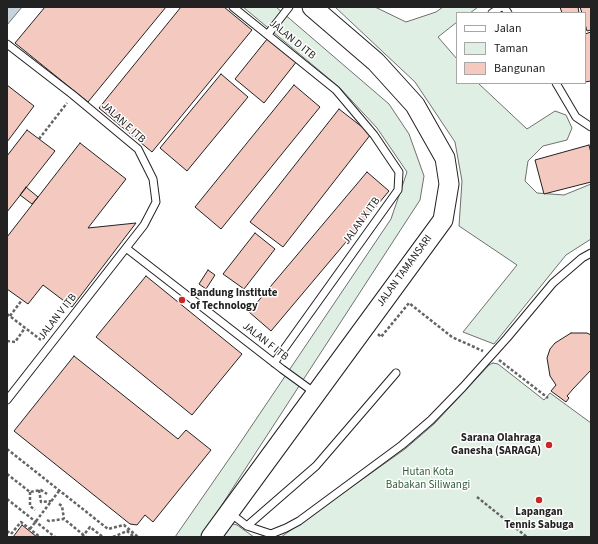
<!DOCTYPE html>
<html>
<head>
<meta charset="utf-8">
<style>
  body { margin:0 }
  #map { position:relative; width:598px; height:544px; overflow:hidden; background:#fff; font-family:"Source Sans 3",sans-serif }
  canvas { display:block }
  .frame { position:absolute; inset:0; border:8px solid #222; pointer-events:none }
  .legend { position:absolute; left:456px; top:12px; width:130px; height:72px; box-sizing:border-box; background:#fff; border:1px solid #a7a7a7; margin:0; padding:5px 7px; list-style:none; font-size:12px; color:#222 }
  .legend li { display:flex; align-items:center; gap:8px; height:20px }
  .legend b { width:20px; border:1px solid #a7a7a7 }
</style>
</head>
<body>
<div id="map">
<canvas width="598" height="544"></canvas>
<div class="frame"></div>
<ul class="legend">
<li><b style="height:5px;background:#fff"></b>Jalan</li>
<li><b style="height:11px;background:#e0efe3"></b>Taman</li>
<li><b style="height:11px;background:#f3c9c0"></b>Bangunan</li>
</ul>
</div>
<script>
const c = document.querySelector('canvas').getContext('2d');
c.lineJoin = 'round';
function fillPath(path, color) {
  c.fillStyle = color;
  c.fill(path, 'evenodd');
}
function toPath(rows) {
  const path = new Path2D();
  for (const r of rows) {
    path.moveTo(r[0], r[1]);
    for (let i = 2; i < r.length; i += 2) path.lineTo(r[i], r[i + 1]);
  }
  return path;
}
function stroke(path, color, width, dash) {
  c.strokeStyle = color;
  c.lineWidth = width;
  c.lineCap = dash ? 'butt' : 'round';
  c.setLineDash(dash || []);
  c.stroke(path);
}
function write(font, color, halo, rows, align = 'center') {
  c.font = font + ' "Source Sans 3",sans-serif';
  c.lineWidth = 3;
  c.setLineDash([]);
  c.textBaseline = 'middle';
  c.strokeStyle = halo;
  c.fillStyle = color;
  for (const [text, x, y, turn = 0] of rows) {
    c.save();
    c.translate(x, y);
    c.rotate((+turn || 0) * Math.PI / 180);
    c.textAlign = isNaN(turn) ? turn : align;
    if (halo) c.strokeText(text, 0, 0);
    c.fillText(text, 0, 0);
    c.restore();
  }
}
const green = toPath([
  [243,7,276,7,389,104,409,134,424,176,420,200,201,537,175,537,236,449,391,219,407,172,377,128,339,87,243,7],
  [335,7,375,7,406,22,436,12,443,7,478,7,470,13,457,13,457,22,438,37,457,59,457,83,478,83,527,129,555,111,566,115,572,128,567,140,543,146,528,161,525,181,537,193,564,195,591,184,591,239,566,255,494,344,463,332,517,265,459,226,462,181,455,142,415,82,335,7],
  [493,363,498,364,544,400,550,393,591,423,591,537,281,537,405,449,434,424,489,365,493,363],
  [233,524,237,525,254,537,223,537,230,526,233,524]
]);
fillPath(green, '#e0efe3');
stroke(green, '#6f6f6f', 1);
const water = toPath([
  [7,7,22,7,7,25,7,7]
]);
fillPath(water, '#c7d3dd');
stroke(water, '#6f6f6f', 1);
const building = toPath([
  [45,7,166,7,88,102,15,43,45,7],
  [181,7,224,7,252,30,152,152,99,108,181,7],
  [560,7,578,7,579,13,562,13,560,7],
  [580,7,591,7,591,30,587,31,585,24,585,13,582,13,580,7],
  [591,32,591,81,585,82,585,34,591,32],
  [268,38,297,61,264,103,235,79,268,38],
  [221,74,248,97,187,171,160,148,221,74],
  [7,85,34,106,7,142,7,85],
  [294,85,320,107,221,229,195,207,294,85],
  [339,109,371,134,283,247,250,222,339,109],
  [27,130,55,151,7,212,7,156,27,130],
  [80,143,126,179,88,228,136,223,72,307,43,285,28,304,7,289,7,237,80,143],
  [589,145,591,153,591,182,544,194,535,160,589,145],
  [367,172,389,191,271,331,249,312,367,172],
  [26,187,38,197,32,204,20,195,26,187],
  [255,233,275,249,244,289,223,274,255,233],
  [208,270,215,275,206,289,199,284,208,270],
  [146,276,242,354,192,415,96,337,146,276],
  [571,333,587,333,591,335,591,370,573,389,567,396,569,398,566,402,551,391,556,385,550,376,547,358,550,349,555,343,571,333],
  [74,356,178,439,186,430,211,450,153,522,145,515,137,525,130,524,14,431,74,356],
  [22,525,37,537,13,537,22,525]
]);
fillPath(building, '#f3c9c0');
stroke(building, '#222', 1);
const service = toPath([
  [233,7,336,90,374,135,399,172,398,190,274,363],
  [504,7,508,13],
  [492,13,501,7],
  [268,34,289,7],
  [7,44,73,95,138,149,153,179,156,202,144,225,7,400],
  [556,83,576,117,591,127],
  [126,248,282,369,315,393],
  [230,513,247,526,271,534,286,528,299,521,402,445,431,420,463,387,507,338,553,283,582,258,591,253],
  [247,526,316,466,396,373]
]);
const secondary = toPath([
  [211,537,443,220,449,184,445,158,415,105,376,62,312,7]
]);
stroke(service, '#222', 9);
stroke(secondary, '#222', 21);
stroke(toPath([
  [39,139,67,103],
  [7,314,41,340],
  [10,316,22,300],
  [378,334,381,337,409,303,452,337,483,351],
  [7,341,15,342,25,328],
  [499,360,548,398],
  [7,449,108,529,124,525,138,537],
  [7,474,30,492,41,490,47,494],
  [39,490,41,502,51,501],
  [30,492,30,506,35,510],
  [477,497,527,537],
  [7,499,55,537],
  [59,504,62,506,64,519],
  [47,520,49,521,64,519,86,537],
  [30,529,59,491],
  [7,531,11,534,21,522,40,537],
  [82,537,90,527,103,537],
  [113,537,127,531,134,537]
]), '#646464', 2.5, [3, 2]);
stroke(service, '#fff', 7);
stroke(secondary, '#fff', 19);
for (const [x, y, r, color] of [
  [182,300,4,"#c62828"],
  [549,445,4,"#c62828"],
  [539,500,4,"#c62828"]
]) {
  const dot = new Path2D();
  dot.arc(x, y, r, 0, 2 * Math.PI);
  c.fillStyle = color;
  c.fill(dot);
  stroke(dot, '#fff', 1.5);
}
write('11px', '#222', '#fff', [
  ["JALAN D ITB",292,40,39],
  ["JALAN E ITB",123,123,42],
  ["JALAN X ITB",362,221,-54],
  ["JALAN TAMANSARI",405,271,-54],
  ["JALAN V ITB",58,317,-52],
  ["JALAN F ITB",265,342,38]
]);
write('bold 11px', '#222', '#fff', [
  ["Bandung Institute",190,294],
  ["of Technology",190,307],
  ["Sarana Olahraga",541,439,"right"],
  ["Ganesha (SARAGA)",541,452,"right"],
  ["Lapangan",539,513,"center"],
  ["Tennis Sabuga",539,526,"center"]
], 'left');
write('11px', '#2f5e38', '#fff', [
  ["Hutan Kota",428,473],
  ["Babakan Siliwangi",428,486]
]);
</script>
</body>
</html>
